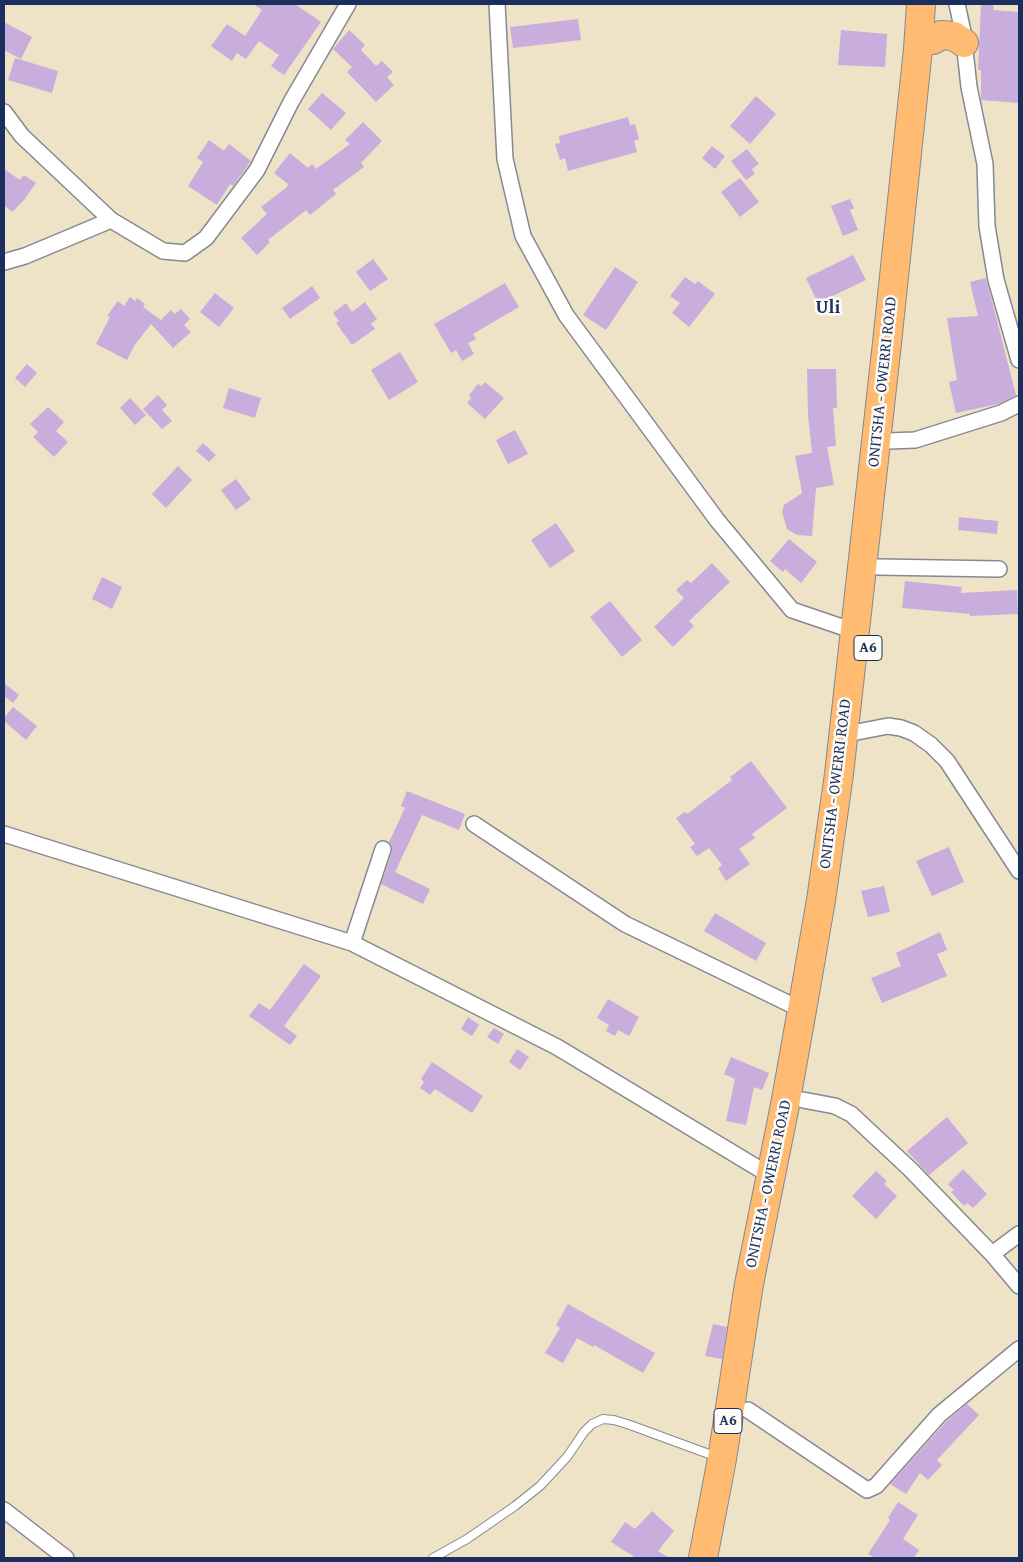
<!DOCTYPE html>
<html>
<head>
<meta charset="utf-8">
<style>
  body { margin:0 }
  #map { position:relative; width:1023px; height:1562px; overflow:hidden; background:#eee3c6; font-family:"Gentium Book Plus",serif }
  canvas { display:block }
  .frame { position:absolute; inset:0; border:5px solid #1b2f5e; pointer-events:none }
</style>
</head>
<body>
<div id="map">
<canvas width="1023" height="1562"></canvas>
<div class="frame"></div>
</div>
<script>
const c = document.querySelector('canvas').getContext('2d');
c.lineJoin = 'round';
function fillPath(path, color) {
  c.fillStyle = color;
  c.fill(path, 'evenodd');
}
function toPath(rows) {
  const path = new Path2D();
  for (const r of rows) {
    path.moveTo(r[0], r[1]);
    for (let i = 2; i < r.length; i += 2) path.lineTo(r[i], r[i + 1]);
  }
  return path;
}
function stroke(path, color, width, dash) {
  c.strokeStyle = color;
  c.lineWidth = width;
  c.lineCap = dash ? 'butt' : 'round';
  c.setLineDash(dash || []);
  c.stroke(path);
}
function write(font, color, halo, rows, align = 'center') {
  c.font = font + ' "Gentium Book Plus",serif';
  c.lineWidth = 5;
  c.setLineDash([]);
  c.textBaseline = 'middle';
  c.strokeStyle = halo;
  c.fillStyle = color;
  for (const [text, x, y, turn = 0] of rows) {
    c.save();
    c.translate(x, y);
    c.rotate((+turn || 0) * Math.PI / 180);
    c.textAlign = isNaN(turn) ? turn : align;
    if (halo) c.strokeText(text, 0, 0);
    c.fillText(text, 0, 0);
    c.restore();
  }
}
fillPath(toPath([
  [253,4,295,4,321,22,284,75,271,66,279,55,259,41,246,59,237,53,232,61,211,46,227,24,245,36,262,10],
  [981,4,994,4,993,10,1019,12,1019,103,981,100,981,70,978,70],
  [578,19,581,40,513,48,510,27],
  [4,22,32,37,21,59,4,50],
  [349,30,365,45,361,50,376,66,382,61,393,72,387,77,394,85,376,102,347,72,352,67,333,49],
  [841,30,887,34,885,67,838,65],
  [15,58,58,71,52,93,8,80],
  [322,93,346,113,331,130,308,109],
  [756,96,776,114,750,144,730,126],
  [628,117,630,125,635,124,639,139,634,141,637,152,568,171,565,158,560,160,555,144,560,143,559,136],
  [363,122,382,141,361,163,364,167,333,190,336,194,310,215,306,210,268,240,270,242,257,255,241,238,267,214,261,207,287,187,288,184,274,173,290,153,308,168,312,164,316,169,350,144,345,140],
  [209,140,224,151,229,144,251,161,233,186,230,184,217,205,188,186,203,162,197,158],
  [712,146,725,156,715,169,702,158],
  [747,149,759,164,752,169,755,174,746,180,731,161],
  [4,169,20,180,24,175,36,183,24,200,12,212,4,205],
  [740,178,759,202,740,217,721,192],
  [850,199,854,208,850,210,858,230,843,236,831,206],
  [853,255,866,280,818,303,806,278],
  [373,259,388,279,370,291,356,272],
  [615,267,638,282,606,330,583,315],
  [685,277,695,284,698,281,715,294,689,327,672,313,680,303,670,296],
  [986,278,1016,395,998,404,956,413,949,382,957,380,947,318,978,316,970,282],
  [505,283,519,307,473,334,476,339,468,343,474,354,462,361,456,350,451,353,434,324],
  [312,286,320,298,290,319,282,308],
  [215,293,234,308,219,327,200,312],
  [130,297,135,301,137,298,145,304,143,307,161,320,171,310,175,314,181,309,190,319,184,325,191,332,173,348,151,324,134,346,127,360,96,344,110,317,107,316,118,301,124,306],
  [365,302,377,319,371,324,375,329,352,345,336,323,339,321,333,313,346,303,352,312],
  [400,352,418,382,389,400,371,370],
  [27,364,37,373,25,387,15,378],
  [807,369,836,369,837,408,833,408,836,446,827,447,834,485,816,488,812,536,797,535,787,529,782,512,784,505,802,493,795,456,812,453,808,415],
  [485,382,504,398,485,419,467,403,471,398,469,395,478,384,481,386],
  [229,388,261,398,255,418,223,408],
  [158,395,167,405,162,410,172,421,162,429,143,409],
  [130,398,146,415,135,425,120,408],
  [48,407,64,422,56,431,68,442,54,457,33,437,38,432,30,424],
  [515,430,528,454,508,464,496,440],
  [203,443,216,455,209,462,196,451],
  [178,466,192,480,166,508,152,494],
  [236,479,251,499,236,510,221,490],
  [959,517,998,521,997,534,958,530],
  [556,523,575,551,550,568,531,540],
  [789,539,817,562,801,583,785,569,783,572,770,561],
  [712,563,730,582,689,621,694,626,673,647,654,627,684,598,676,590,687,580,691,583],
  [102,577,122,587,112,609,92,599],
  [905,581,962,587,961,593,1017,590,1018,614,970,616,970,614,902,608],
  [610,601,642,640,622,657,590,617],
  [4,683,19,695,13,703,4,696],
  [13,707,37,726,26,740,4,721,4,718],
  [751,761,787,808,752,834,755,838,739,849,750,864,726,881,718,868,722,865,709,848,697,856,690,847,695,844,676,818,685,812,687,814,732,780,730,777],
  [407,791,465,814,459,830,422,815,395,872,430,889,423,904,381,884,392,851,392,847,389,842,405,808,401,806],
  [949,847,964,882,932,896,916,861],
  [884,886,890,912,868,917,861,891],
  [715,913,766,943,756,961,704,931],
  [940,932,947,950,937,954,947,976,882,1003,871,978,901,966,896,953],
  [304,964,321,976,284,1026,297,1036,290,1045,249,1016,259,1003,270,1010],
  [608,999,639,1017,629,1036,618,1030,615,1036,606,1031,609,1025,597,1018],
  [468,1017,479,1025,472,1036,461,1029],
  [494,1028,504,1034,498,1044,487,1037],
  [517,1049,529,1057,520,1070,509,1062],
  [731,1057,769,1073,762,1090,754,1087,746,1125,726,1121,735,1079,724,1074],
  [432,1062,483,1096,472,1113,435,1089,430,1095,420,1088,424,1082,421,1079],
  [947,1117,968,1143,929,1175,907,1151],
  [963,1169,987,1194,973,1208,967,1203,964,1206,951,1192,954,1190,948,1184],
  [876,1171,887,1181,884,1184,897,1196,876,1219,852,1196],
  [568,1304,655,1353,643,1373,594,1345,593,1347,577,1338,563,1363,545,1353,560,1328,556,1325],
  [713,1324,727,1327,722,1359,705,1356],
  [967,1404,979,1415,937,1460,942,1465,928,1480,920,1473,906,1494,890,1484,946,1422],
  [898,1502,918,1515,903,1539,919,1550,914,1558,875,1558,868,1554,890,1520,888,1518],
  [652,1511,674,1531,658,1551,669,1558,636,1558,611,1542,625,1522,635,1529]
]), '#c9addc');
const lane = toPath([
  [433,1558,467,1539,515,1506,540,1486,567,1457,584,1432,592,1424,603,1419,614,1420,630,1425,717,1457]
]);
const street = toPath([
  [497,4,505,159,523,236,566,315,717,520,792,610,854,631],
  [957,4,963,32,969,87,985,164,987,226,996,280,1019,360],
  [4,112,22,136,111,220,163,251,185,253,206,238,257,170,291,102,348,4],
  [4,262,25,256,111,220],
  [889,441,915,440,1001,413,1019,404],
  [878,567,999,569],
  [857,732,888,726,901,728,914,733,931,745,947,761,1019,871],
  [474,824,625,924,802,1010],
  [4,834,352,943,557,1047,771,1176],
  [352,943,383,849],
  [803,1100,835,1106,851,1114,910,1169,992,1254,1019,1286],
  [992,1254,1019,1234],
  [748,1410,867,1490,876,1486,939,1415,1019,1349],
  [4,1510,66,1558]
]);
const highway = toPath([
  [933,40,941,35,954,36,964,43],
  [703,1558,722,1459,749,1284,785,1105,802,1010,821,900,839,774,887,343,918,49,921,4]
]);
stroke(lane, '#848992', 10);
stroke(street, '#848992', 18);
stroke(highway, '#848992', 30);
stroke(lane, '#fff', 8);
stroke(street, '#fff', 15);
stroke(highway, '#ffbb71', 28);
for (const [x, y, w] of [
  [868,648,28],
  [728,1421,28]
]) {
  const box = new Path2D();
  box.roundRect(x - w / 2, y - 12.5, w, 25, 4);
  c.fillStyle = '#fdfcf7';
  c.fill(box);
  stroke(box, '#1b2f5e', 1);
}
write('bold 15px', '#1b2f5e', null, [
  ["A6",868,648],
  ["A6",728,1421]
]);
write('16px', '#1b2f5e', '#fdfcf7', [
  ["ONITSHA - OWERRI ROAD",883,382,-84],
  ["ONITSHA - OWERRI ROAD",836,784,-83],
  ["ONITSHA - OWERRI ROAD",769,1184,-78]
]);
write('bold 19px', '#1b2f5e', '#fdfcf7', [
  ["Uli",828,308]
]);
</script>
</body>
</html>
